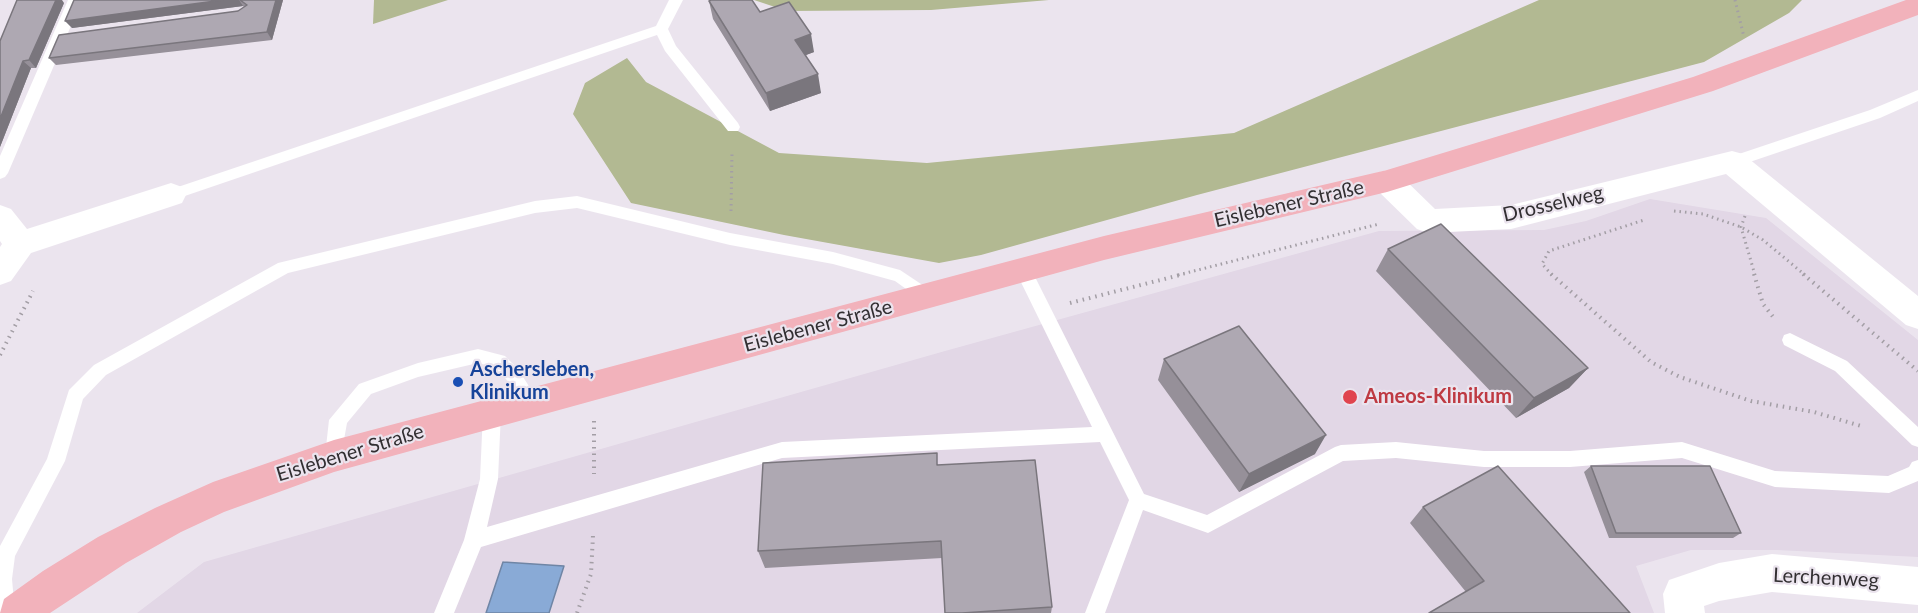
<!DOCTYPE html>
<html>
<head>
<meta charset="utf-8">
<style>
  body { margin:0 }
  canvas { display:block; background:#ebe4ee }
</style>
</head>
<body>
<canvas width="1918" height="613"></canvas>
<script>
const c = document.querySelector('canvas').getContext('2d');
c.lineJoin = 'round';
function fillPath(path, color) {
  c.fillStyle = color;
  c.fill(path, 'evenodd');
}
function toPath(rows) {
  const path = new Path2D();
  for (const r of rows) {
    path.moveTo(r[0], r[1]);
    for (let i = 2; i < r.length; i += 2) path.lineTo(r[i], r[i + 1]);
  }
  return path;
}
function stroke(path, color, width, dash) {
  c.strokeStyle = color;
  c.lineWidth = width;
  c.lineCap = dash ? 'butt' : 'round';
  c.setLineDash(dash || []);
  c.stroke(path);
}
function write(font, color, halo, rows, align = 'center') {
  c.font = font + ' Lato,sans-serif';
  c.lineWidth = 4.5;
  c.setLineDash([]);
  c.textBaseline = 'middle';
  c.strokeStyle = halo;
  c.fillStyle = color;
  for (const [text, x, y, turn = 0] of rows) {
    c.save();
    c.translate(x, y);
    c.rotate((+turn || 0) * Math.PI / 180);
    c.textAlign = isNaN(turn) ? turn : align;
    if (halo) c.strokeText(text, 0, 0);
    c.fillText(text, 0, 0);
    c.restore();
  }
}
fillPath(toPath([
  [1650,199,1766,218,1918,340,1918,557,1777,550,1691,550,1636,566,1654,613,137,613,204,562,945,351,1379,231,1544,230,1586,221]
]), '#e2d7e6');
fillPath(toPath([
  [374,0,448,0,373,24],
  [754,0,1049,0,931,10,787,11],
  [1539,0,1802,0,1789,13,1704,62,1197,195,981,255,939,263,784,235,631,203,573,114,585,83,627,58,646,82,779,153,927,163,1234,133]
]), '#b2b992');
const water = toPath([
  [503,562,564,566,549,613,486,613,503,562]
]);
fillPath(water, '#89aad6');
stroke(water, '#6f85a5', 1.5);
stroke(toPath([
  [1735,0,1744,37],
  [731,211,732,153],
  [1674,211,1703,214,1741,227,1763,240,1805,275],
  [1745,216,1741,227,1755,275],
  [1178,275,1379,224],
  [1552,275,1542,264,1549,251,1644,220]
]), '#a39ea5', 3, [1.5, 4]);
stroke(toPath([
  [1551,274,1651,362,1680,377,1751,401,1814,412,1861,426],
  [1754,274,1763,304,1774,318],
  [1803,274,1918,371],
  [1070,303,1184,274],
  [0,355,33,291],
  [594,421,594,474],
  [577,613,591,574,593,535]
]), '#a39ea5', 4, [1.5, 5]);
fillPath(toPath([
  [68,0,82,0,8,173,5,177,0,179,0,156,68,0],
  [669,0,683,0,668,29,676,46,738,123,740,127,738,131,728,131,665,51,657,35,176,199,171,201,166,199,163,195,166,191,656,26,669,0],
  [1918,90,1918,101,1880,118,1732,168,1727,166,1725,162,1727,158,1870,110,1918,90],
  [577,196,730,233,833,252,900,270,933,292,935,297,933,302,927,304,895,281,833,264,730,245,577,208,535,213,288,273,106,375,83,399,65,461,15,556,12,579,15,613,0,613,0,546,47,459,69,390,94,365,278,263,535,201,577,196],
  [1023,264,1029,265,1144,494,1207,515,1335,447,1341,445,1396,442,1484,451,1570,451,1682,442,1775,471,1888,476,1909,467,1912,462,1918,460,1918,481,1889,493,1775,487,1682,458,1570,467,1484,467,1396,458,1343,461,1208,533,1143,510,1105,613,1085,613,1129,500,1100,442,782,458,481,547,454,613,434,613,464,540,480,479,483,412,486,407,492,404,498,407,501,412,498,479,487,527,782,442,1092,427,1015,270,1017,265,1023,264],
  [1790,333,1847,361,1918,427,1918,447,1912,445,1835,371,1784,345,1782,340,1784,335,1790,333],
  [478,349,505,356,518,369,539,402,536,407,530,410,524,407,506,379,494,367,478,363,418,377,371,394,347,423,340,462,334,464,328,462,325,456,329,420,359,384,418,363,478,349]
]), '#fff');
fillPath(toPath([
  [1732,151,1743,154,1918,296,1918,329,1906,325,1726,174,1511,229,1428,233,1417,229,1376,189,1372,181,1376,173,1387,170,1398,173,1435,209,1511,205,1732,151],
  [171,183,182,187,186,195,182,203,31,253,11,281,0,285,0,247,2,244,0,241,0,205,11,209,27,229,171,183],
  [1772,554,1918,567,1918,605,1772,592,1719,601,1704,606,1705,613,1665,613,1663,594,1669,580,1719,563,1772,554]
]), '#fff');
fillPath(toPath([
  [1906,0,1918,0,1918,15,1713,91,1387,192,1104,260,334,472,224,512,181,532,126,563,50,613,0,613,4,599,43,571,98,537,155,508,213,482,334,440,1104,236,1387,170,1693,77,1906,0]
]), '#f2b2bb');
fillPath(toPath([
  [74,0,283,0,272,40,56,65,49,58,238,11,244,7,243,6,72,28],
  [709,1,760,12,814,52,806,55,821,93,770,111,713,19],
  [64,3,36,68,31,68,0,147,0,41],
  [1388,249,1588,368,1569,388,1516,418,1376,271],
  [1164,359,1315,454,1239,492,1158,380],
  [938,465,1052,607,1051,613,945,613,942,558,765,568,758,551],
  [1591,466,1741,533,1733,538,1609,538,1584,472],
  [1423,507,1630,613,1466,592,1410,523]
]), '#969099');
fillPath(toPath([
  [56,0,62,0,64,3,36,68,29,60],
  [223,0,239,0,243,6,72,28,65,21],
  [276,0,283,0,272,40,267,32],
  [811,34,814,52,798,58,795,40],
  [23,61,31,68,0,147,0,119],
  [818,74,821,93,770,111,766,93],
  [1588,368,1569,388,1516,418,1534,398],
  [1326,435,1315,454,1239,492,1249,474]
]), '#7a767d');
const building = toPath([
  [17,0,56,0,29,60,23,61,0,119,0,41,17,0],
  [74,0,223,0,65,21,74,0],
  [240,0,276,0,267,32,49,58,59,35,238,11,247,5,240,0],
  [711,0,752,0,760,12,789,2,811,34,795,40,818,74,766,93,709,1,711,0],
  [1441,224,1588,368,1534,398,1388,249,1441,224],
  [1239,326,1326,435,1249,474,1164,359,1239,326],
  [937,453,937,465,1035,460,1052,607,962,613,945,613,941,541,758,551,763,463,937,453],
  [1498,466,1630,613,1429,613,1484,581,1423,507,1498,466],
  [1591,466,1710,466,1741,533,1616,533,1591,466]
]);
fillPath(building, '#aea8b2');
stroke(building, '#7a767d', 1.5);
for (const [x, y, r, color] of [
  [458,382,6,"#1a4fb4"],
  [1350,397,8,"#e0444e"]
]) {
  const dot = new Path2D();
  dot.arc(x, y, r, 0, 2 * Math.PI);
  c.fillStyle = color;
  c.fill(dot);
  stroke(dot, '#ebe4ee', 2);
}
write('20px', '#322f32', '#ebe4ee', [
  ["Eislebener Straße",1289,204,-13],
  ["Drosselweg",1553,204,-13],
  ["Eislebener Straße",818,326,-15],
  ["Eislebener Straße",350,453,-17],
  ["Lerchenweg",1826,578,3]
]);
write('bold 20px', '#164399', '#ebe4ee', [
  ["Aschersleben,",470,370],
  ["Klinikum",470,393]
], 'left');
write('bold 20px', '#be3a42', '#ebe4ee', [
  ["Ameos-Klinikum",1364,397]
], 'left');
</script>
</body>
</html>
